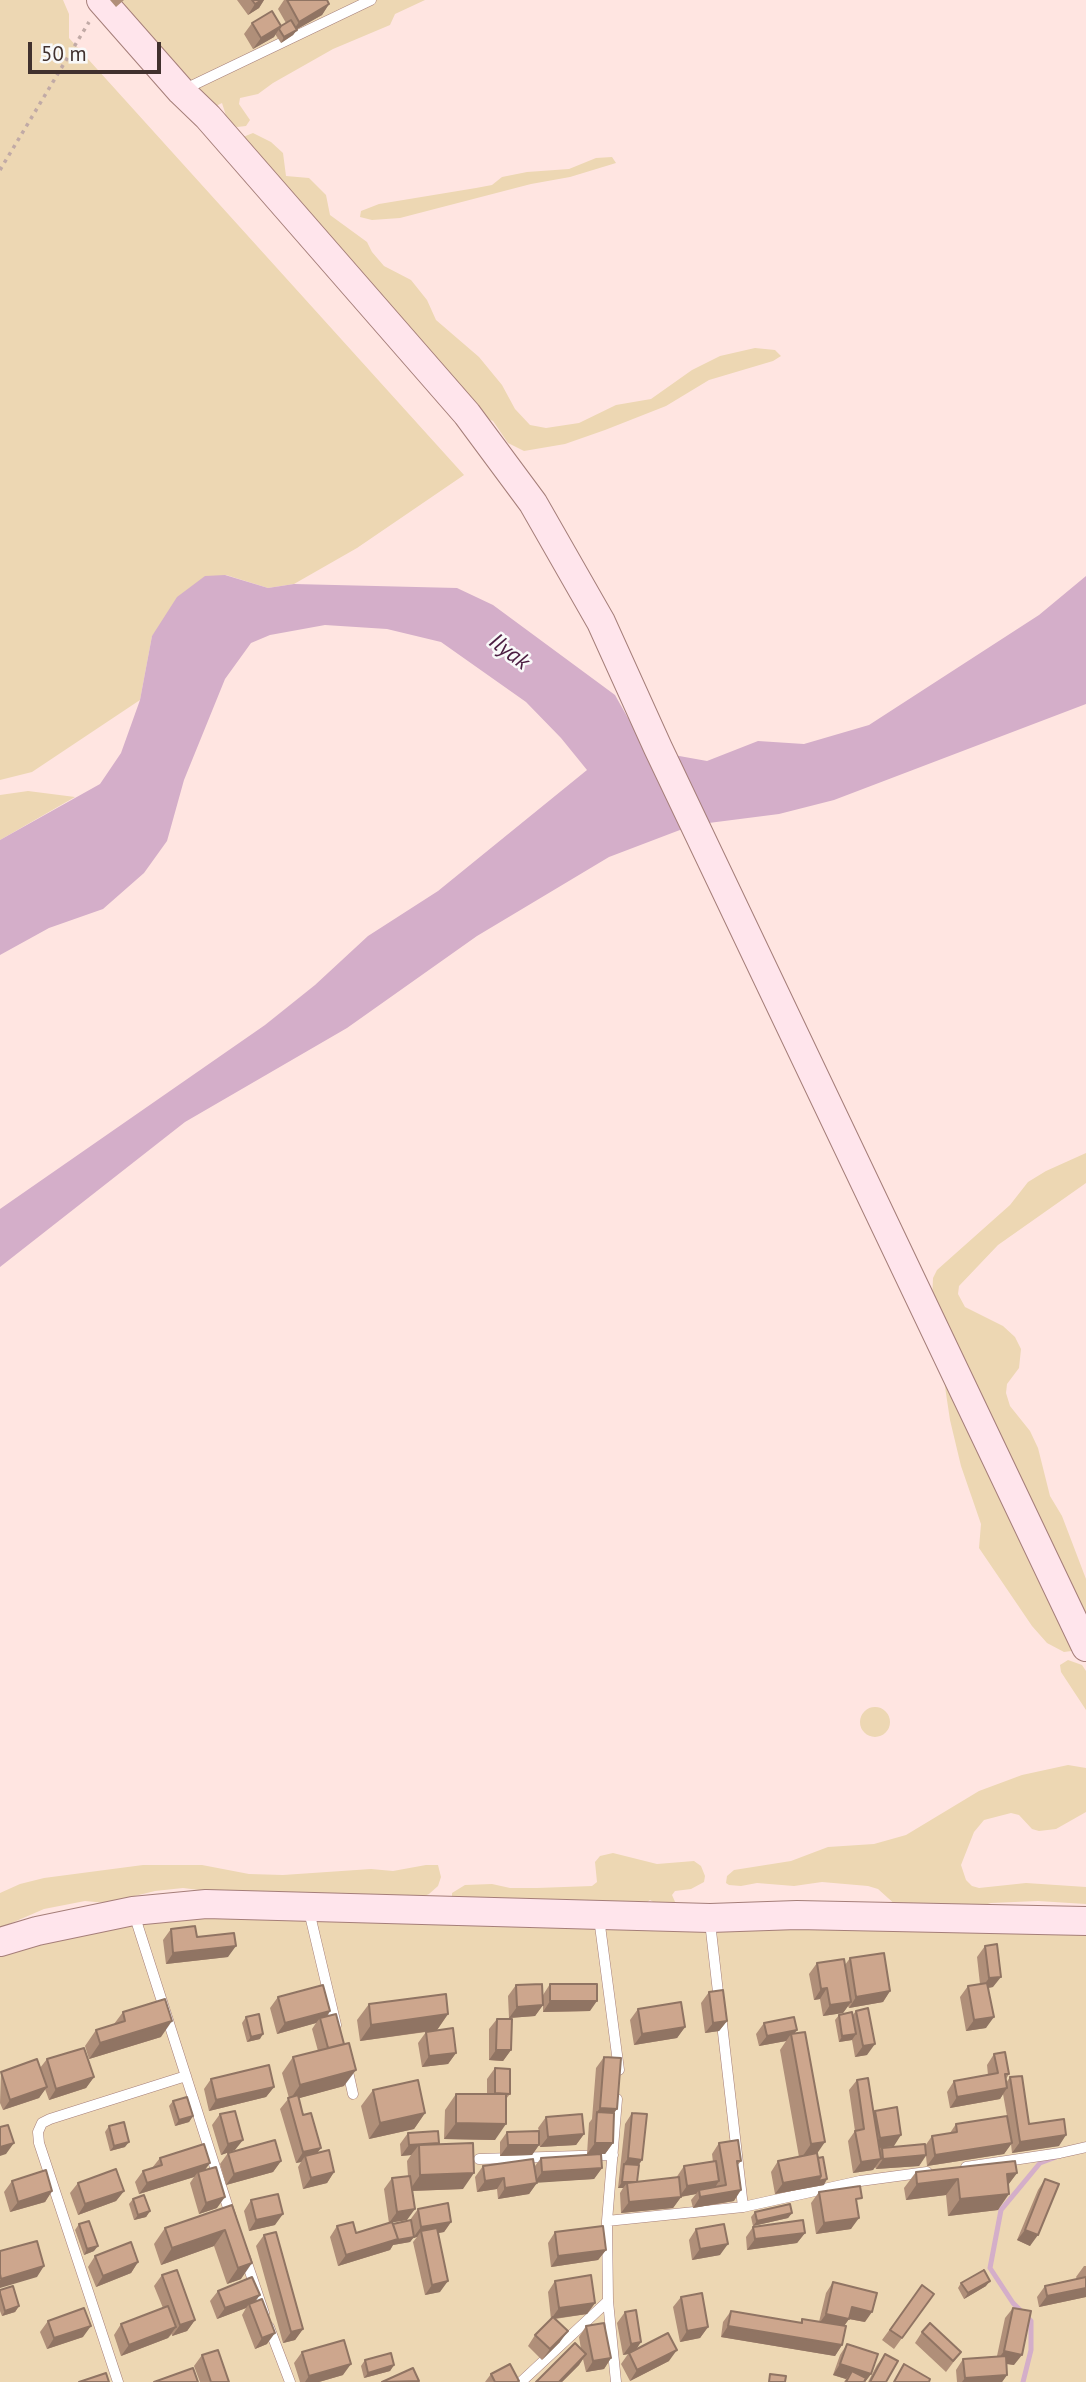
<!DOCTYPE html>
<html>
<head>
<meta charset="utf-8">
<style>
  body { margin:0 }
  #map { position:relative; width:1086px; height:2382px; overflow:hidden; background:#ffe5e1; font-family:"PT Sans",sans-serif }
  canvas { display:block }
  .scale { position:absolute; left:28px; top:42px; width:133px; height:32px; box-sizing:border-box; border:4px solid #41312e; border-top:0; padding-left:9px; font-size:21px; line-height:24px; white-space:nowrap; color:#41312e; -webkit-text-stroke:5px #f9f9f9; paint-order:stroke }
</style>
</head>
<body>
<div id="map">
<canvas width="1086" height="2382"></canvas>
<div class="scale">50 m</div>
</div>
<script>
const c = document.querySelector('canvas').getContext('2d');
c.lineJoin = 'round';
function fillPath(path, color) {
  c.fillStyle = color;
  c.fill(path, 'evenodd');
}
function toPath(rows) {
  const path = new Path2D();
  for (const r of rows) {
    if (r.length === 3) {
      path.moveTo(r[0] + r[2], r[1]);
      path.arc(r[0], r[1], r[2], 0, 2 * Math.PI);
      continue;
    }
    path.moveTo(r[0], r[1]);
    for (let i = 2; i < r.length; i += 2) path.lineTo(r[i], r[i + 1]);
  }
  return path;
}
function stroke(path, color, width, dash) {
  c.strokeStyle = color;
  c.lineWidth = width;
  c.lineCap = dash ? 'butt' : 'round';
  c.setLineDash(dash || []);
  c.stroke(path);
}
function write(font, color, halo, rows, align = 'center') {
  c.font = font + ' "PT Sans",sans-serif';
  c.lineWidth = 5;
  c.setLineDash([]);
  c.textBaseline = 'middle';
  c.strokeStyle = halo;
  c.fillStyle = color;
  for (const [text, x, y, turn = 0] of rows) {
    c.save();
    c.translate(x, y);
    c.rotate((+turn || 0) * Math.PI / 180);
    c.textAlign = isNaN(turn) ? turn : align;
    if (halo) c.strokeText(text, 0, 0);
    c.fillText(text, 0, 0);
    c.restore();
  }
}
fillPath(toPath([
  [0,0,63,0,69,14,69,38,464,475,357,548,294,584,268,588,226,575,152,636,140,700,32,772,0,780],
  [92,0,425,0,395,14,390,25,333,49,273,83,258,94,240,98,239,104,250,120,246,126,237,127,228,122,222,103,194,117],
  [253,133,271,142,283,153,286,176,309,178,326,195,330,215,367,242,372,252,384,266,411,280,427,300,436,320,479,357,502,385,515,409,530,425,546,428,579,423,616,405,651,399,692,370,720,356,755,348,775,350,781,356,773,361,709,380,666,406,605,430,565,444,524,451,508,443,493,421,472,412,243,137],
  [612,157,616,163,570,177,531,184,400,218,372,220,360,217,361,211,379,204,476,188,492,185,502,177,527,172,569,169,596,158],
  [28,791,75,797,0,840,0,795],
  [1086,1153,1086,1183,998,1245,959,1286,958,1294,965,1307,1003,1326,1015,1337,1021,1349,1019,1368,1007,1384,1006,1393,1010,1406,1030,1431,1038,1448,1050,1496,1062,1516,1086,1579,1086,1649,1064,1652,1047,1643,1032,1626,979,1548,981,1524,961,1466,950,1420,932,1300,933,1278,937,1270,1010,1205,1028,1182,1046,1171],
  [1068,1660,1082,1665,1086,1671,1086,1710,1061,1672,1060,1665],
  [875,1722,15],
  [1068,1765,1086,1768,1086,1812,1056,1829,1039,1831,1032,1829,1019,1815,1011,1813,984,1820,974,1832,961,1865,966,1880,972,1886,979,1888,1026,1883,1086,1887,1086,1904,1038,1901,991,1903,973,1909,898,1907,878,1889,868,1886,822,1882,794,1886,757,1883,741,1886,729,1885,726,1883,727,1876,734,1870,791,1861,828,1847,874,1844,906,1835,979,1791,1022,1775],
  [613,1853,657,1864,694,1861,701,1866,705,1876,704,1882,691,1889,675,1891,672,1895,676,1904,655,1903,650,1900,640,1907,452,1900,452,1893,465,1885,492,1884,510,1888,537,1888,592,1886,597,1882,595,1862,600,1856],
  [143,1865,202,1865,249,1874,283,1875,371,1869,393,1871,426,1865,438,1865,441,1877,438,1886,429,1894,418,1899,223,1893,183,1888,155,1891,106,1903,85,1901,44,1909,0,1928,0,1893,20,1884,44,1878],
  [132,1905,1086,1922,1086,2382,0,2382,0,1937]
]), '#edd7b3');
fillPath(toPath([
  [225,575,268,588,294,584,457,588,493,605,615,695,642,743,657,752,707,761,758,741,804,744,869,725,1039,615,1086,576,1086,704,834,800,779,814,693,825,609,857,477,936,347,1028,185,1122,0,1267,0,1209,265,1025,315,985,368,936,438,891,587,770,561,738,526,702,441,642,387,629,325,625,270,635,251,643,225,679,184,780,167,841,144,873,103,909,49,928,0,955,0,840,100,784,121,753,140,700,152,636,177,597,205,576]
]), '#d4aec9');
stroke(toPath([
  [1023,2382,1031,2350,1031,2321,1013,2303,990,2268,1001,2210,1040,2163,1056,2157]
]), '#d4aec9', 5);
const lane = toPath([
  [185,89,371,0],
  [309,1911,336,2025],
  [134,1914,231,2217],
  [599,1918,619,2070],
  [710,1922,719,2001],
  [721,2015,743,2207],
  [347,2067,353,2094],
  [479,2159,613,2155],
  [966,2167,1060,2153,1086,2147],
  [607,2221,743,2207,860,2181,927,2172],
  [245,2257,264,2313],
  [608,2301,616,2382],
  [269,2327,290,2382],
  [118,2382,39,2143,38,2132,42,2123,50,2119,186,2076],
  [521,2382,608,2301,607,2221,617,2099]
]);
const secondary = toPath([
  [101,0,181,91,208,117,467,414,533,503,601,622,658,748,1086,1647],
  [0,1942,37,1931,133,1911,206,1904,710,1918,797,1915,1086,1921]
]);
stroke(lane, '#a57e79', 11);
stroke(secondary, '#a57e79', 30);
stroke(toPath([
  [0,170,89,22]
]), '#c1aaa6', 3.5, [3.5, 5]);
stroke(lane, '#fff', 10);
stroke(secondary, '#ffe5ec', 28);
fillPath(toPath([
  [110,0,124,0,116,7],
  [237,0,264,0,259,8,248,15],
  [284,0,327,0,329,4,322,15,297,29,293,35,281,43,275,34,274,37,253,49,244,34,252,23,281,26,286,23,278,9],
  [171,1929,197,1937,228,1957,166,1964,163,1940],
  [985,1946,993,1987,988,1988,986,2028,966,2031,960,1997,968,1986,980,1984,977,1957],
  [850,1958,890,1991,883,2002,849,2008,848,2006,843,2013,823,2016,820,1999,814,2000,809,1974,817,1963,845,1965],
  [550,1984,590,2011,543,2012,543,2005,535,2016,509,2018,508,1996,516,1985,543,1995],
  [709,1992,727,2021,719,2031,705,2033,701,2003],
  [278,1997,330,2011,327,2016,344,2086,299,2098,303,2115,321,2148,317,2153,334,2172,327,2183,303,2189,298,2167,301,2162,296,2163,280,2109,289,2098,282,2073,293,2057,318,2051,312,2029,316,2023,277,2034,270,2008],
  [369,2004,448,2014,437,2030,456,2053,448,2064,422,2067,418,2043,426,2032,360,2041,357,2020],
  [638,2009,685,2027,677,2038,634,2045,630,2020],
  [856,2011,867,2055,855,2057,852,2040,839,2042,835,2020,839,2015,852,2016],
  [123,2012,161,2037,89,2059,85,2046,96,2030,114,2024],
  [246,2017,260,2039,247,2042,242,2023],
  [497,2019,511,2050,503,2061,489,2060,489,2029],
  [764,2023,794,2034,824,2185,775,2194,771,2172,778,2161,799,2157,780,2050,786,2041,759,2046,756,2034],
  [994,2054,1009,2074,1006,2079,1006,2083,1010,2077,1029,2124,1059,2146,1012,2153,1011,2144,1004,2154,927,2166,926,2156,919,2166,876,2169,875,2167,873,2170,853,2173,848,2141,855,2131,849,2090,857,2080,874,2113,875,2111,894,2146,885,2147,925,2146,932,2136,950,2133,956,2124,1007,2116,1003,2094,1000,2099,950,2108,947,2092,954,2081,988,2075,987,2065],
  [604,2057,613,2113,613,2143,605,2154,601,2154,602,2168,594,2179,537,2182,529,2194,498,2199,497,2189,477,2192,475,2177,483,2166,535,2166,541,2158,600,2154,587,2154,589,2123,592,2119,596,2068],
  [47,2059,94,2077,86,2088,49,2100,45,2089,39,2098,3,2110,0,2103,1,2072,40,2068],
  [495,2068,510,2094,506,2099,495,2140,444,2139,445,2110,456,2094,487,2094,487,2079],
  [211,2079,274,2087,266,2097,209,2111,204,2089],
  [373,2090,425,2113,414,2129,369,2139,361,2106],
  [173,2101,193,2116,189,2122,175,2126,169,2106],
  [632,2113,639,2165,637,2182,676,2178,684,2166,713,2162,712,2154,719,2143,741,2161,737,2166,734,2201,693,2208,691,2200,696,2194,681,2197,673,2208,621,2213,620,2193,623,2188,618,2188,625,2124],
  [220,2114,235,2150,221,2155,212,2125],
  [546,2117,584,2134,576,2145,540,2147,539,2136,539,2145,532,2155,500,2156,500,2142,507,2132,539,2131,538,2128],
  [109,2126,125,2147,110,2151,105,2132],
  [408,2133,439,2143,463,2189,412,2191,407,2220,392,2222,393,2224,410,2220,418,2209,451,2222,444,2232,438,2233,440,2292,425,2295,413,2242,417,2237,413,2238,410,2242,393,2245,390,2250,338,2266,330,2237,337,2226,356,2233,389,2223,384,2189,392,2178,408,2176,407,2161,411,2155,401,2156,400,2144],
  [228,2153,281,2161,273,2172,226,2185,220,2164],
  [160,2158,206,2170,217,2208,199,2214,190,2183,194,2177,139,2194,135,2182,143,2171,152,2168],
  [916,2172,1017,2173,1008,2185,998,2210,948,2216,946,2195,906,2200,904,2188],
  [1045,2179,1030,2246,1017,2240,1038,2190],
  [12,2181,52,2191,45,2202,10,2212,4,2192],
  [78,2183,124,2191,116,2201,78,2215,70,2193],
  [819,2192,857,2206,851,2229,816,2234,811,2203],
  [133,2199,150,2211,146,2217,134,2220,129,2204],
  [251,2200,275,2225,249,2231,244,2211],
  [232,2205,241,2279,227,2284,214,2246,161,2265,154,2244,165,2228],
  [755,2212,792,2213,788,2218,753,2226,751,2217],
  [79,2224,94,2251,84,2255,75,2230],
  [753,2227,805,2233,797,2243,747,2250,746,2237],
  [696,2229,720,2255,692,2260,689,2240],
  [555,2232,606,2250,598,2260,551,2267,548,2243],
  [264,2235,303,2329,295,2340,283,2343,256,2246],
  [95,2256,138,2262,131,2273,96,2287,88,2267],
  [1084,2266,1086,2266,1086,2297,1039,2307,1037,2297,1045,2286,1077,2279,1076,2277],
  [162,2275,195,2320,187,2331,172,2336,172,2334,168,2338,121,2356,114,2335,121,2324,163,2308,154,2286],
  [555,2281,595,2303,587,2314,555,2319,560,2342,542,2360,528,2346,535,2335,551,2319,548,2292],
  [833,2282,865,2322,849,2319,844,2326,842,2345,835,2356,721,2337,723,2322,731,2311,800,2323,802,2319,819,2322,826,2293],
  [961,2283,986,2286,964,2299,958,2288],
  [922,2285,934,2294,894,2349,882,2340],
  [0,2290,19,2306,15,2312,2,2316,0,2311],
  [218,2291,255,2302,267,2344,255,2349,242,2315,246,2308,217,2319,210,2301],
  [681,2297,708,2327,700,2338,680,2342,673,2307],
  [1013,2308,1014,2365,1006,2364,1007,2375,1002,2382,957,2382,956,2370,963,2359,997,2356,1005,2318],
  [625,2312,636,2349,669,2361,630,2381,621,2364,628,2354,623,2355,617,2323],
  [48,2321,83,2337,47,2349,40,2332],
  [586,2326,611,2358,604,2369,586,2372,583,2359,579,2365,562,2382,536,2382,581,2349,579,2337],
  [922,2332,961,2352,946,2372,915,2343],
  [847,2344,871,2374,865,2382,844,2382,846,2379,833,2375,840,2355],
  [302,2352,343,2375,319,2382,300,2382,294,2363],
  [885,2354,886,2382,868,2382,877,2365],
  [202,2355,229,2382,200,2382,194,2366],
  [365,2360,394,2365,390,2371,364,2378,361,2366],
  [491,2374,519,2381,518,2382,485,2382]
]), '#b08f79');
fillPath(toPath([
  [262,0,264,0,259,8,248,15,255,4],
  [329,4,322,15,292,32,299,22],
  [281,26,274,37,253,49,261,38],
  [297,30,293,35,281,43,284,37],
  [236,1946,228,1957,166,1964,173,1953],
  [1001,1977,993,1987,981,1989,989,1978],
  [827,1988,820,1999,814,2000,821,1989],
  [890,1991,883,2002,849,2008,856,1997],
  [550,2001,597,2001,590,2011,543,2012],
  [851,2002,843,2013,823,2016,830,2005],
  [543,2005,535,2016,509,2018,517,2007],
  [330,2011,323,2022,320,2018,316,2023,277,2034,285,2023],
  [448,2014,437,2030,360,2041,371,2025],
  [994,2017,986,2028,966,2031,974,2020],
  [172,2021,161,2037,89,2059,100,2043],
  [727,2021,719,2031,705,2033,713,2023],
  [685,2027,677,2038,634,2045,642,2034],
  [797,2030,792,2037,791,2034,786,2041,759,2046,767,2036],
  [263,2034,260,2039,247,2042,251,2037],
  [856,2034,852,2040,839,2042,842,2036],
  [875,2044,867,2055,855,2057,863,2046],
  [496,2050,511,2050,503,2061,489,2060],
  [456,2053,448,2064,422,2067,429,2056],
  [356,2070,344,2086,289,2101,300,2085],
  [94,2077,86,2088,49,2100,56,2089],
  [47,2087,39,2098,3,2110,10,2100],
  [274,2087,266,2097,209,2111,216,2100],
  [1007,2088,1000,2099,950,2108,957,2097],
  [600,2108,617,2109,609,2120,597,2112,592,2119],
  [425,2113,414,2129,369,2139,380,2123],
  [193,2116,189,2122,175,2126,179,2120],
  [456,2123,506,2124,495,2140,444,2139],
  [584,2134,576,2145,540,2147,548,2137],
  [901,2135,894,2146,872,2149,880,2138],
  [1066,2135,1059,2146,1012,2153,1020,2142],
  [243,2140,235,2150,221,2155,228,2144],
  [129,2142,125,2147,110,2151,114,2146],
  [825,2142,814,2158,800,2160,811,2144],
  [14,2143,6,2154,0,2156,0,2147],
  [439,2143,419,2145,411,2155,401,2156,409,2145],
  [595,2143,613,2143,605,2154,587,2154],
  [1012,2143,1004,2154,927,2166,935,2155],
  [508,2145,539,2145,532,2155,500,2156],
  [321,2148,313,2158,305,2156,301,2162,296,2163,303,2152],
  [926,2155,919,2166,876,2169,883,2159],
  [628,2158,642,2160,635,2171,624,2164],
  [881,2159,873,2170,853,2173,861,2162],
  [281,2161,273,2172,226,2185,234,2174],
  [210,2163,202,2174,198,2172,194,2177,139,2194,147,2183],
  [602,2168,594,2179,534,2183,542,2172],
  [334,2172,327,2183,303,2189,311,2178],
  [474,2173,463,2189,409,2191,420,2175],
  [1017,2173,1005,2189,1007,2174],
  [821,2176,827,2179,824,2185,775,2194,783,2183],
  [504,2178,497,2189,477,2192,485,2181],
  [958,2179,946,2195,906,2200,917,2184],
  [719,2181,712,2192,699,2190,696,2194,679,2197,687,2186],
  [622,2182,627,2183,623,2188,618,2188],
  [537,2183,529,2194,498,2199,505,2188],
  [741,2190,734,2201,693,2208,700,2197],
  [52,2191,45,2202,10,2212,18,2202],
  [124,2191,116,2201,78,2215,85,2204],
  [1009,2194,998,2210,948,2216,960,2199],
  [225,2197,217,2208,199,2214,206,2203],
  [681,2197,673,2208,621,2213,629,2202],
  [415,2209,407,2220,389,2223,397,2212],
  [150,2211,146,2217,134,2220,138,2215],
  [792,2213,788,2218,753,2226,757,2221],
  [283,2214,275,2225,249,2231,256,2220],
  [859,2218,851,2229,816,2234,824,2223],
  [451,2222,444,2232,422,2236,421,2231,417,2237,413,2238,421,2227],
  [225,2230,214,2246,161,2265,172,2248],
  [1025,2230,1038,2235,1030,2246,1017,2240],
  [805,2233,797,2243,747,2250,755,2239],
  [414,2237,410,2242,393,2245,390,2250,338,2266,346,2255,398,2239],
  [728,2244,720,2255,692,2260,700,2249],
  [98,2246,94,2251,84,2255,87,2249],
  [606,2250,598,2260,551,2267,558,2256],
  [138,2262,131,2273,96,2287,103,2276],
  [252,2263,241,2279,227,2284,238,2268],
  [44,2266,37,2277,0,2288,0,2280,1,2279],
  [448,2281,440,2292,425,2295,432,2285],
  [990,2281,986,2286,964,2299,968,2293],
  [1086,2288,1086,2297,1039,2307,1047,2296],
  [260,2295,252,2306,249,2304,246,2308,217,2319,225,2308],
  [595,2303,587,2314,551,2319,559,2308],
  [19,2306,15,2312,2,2316,5,2311],
  [852,2307,872,2312,865,2322,844,2318],
  [826,2314,849,2319,841,2330,818,2325],
  [195,2320,187,2331,172,2336,180,2325],
  [91,2326,83,2337,47,2349,54,2338],
  [728,2326,842,2345,835,2356,721,2337],
  [176,2327,168,2338,121,2356,129,2345],
  [708,2327,700,2338,680,2342,687,2331],
  [303,2329,295,2340,283,2343,291,2332],
  [568,2331,560,2342,542,2360,550,2349],
  [275,2333,267,2344,255,2349,262,2338],
  [641,2342,634,2353,623,2355,631,2344],
  [677,2350,669,2361,630,2381,637,2370],
  [1004,2351,1022,2355,1014,2365,996,2362],
  [586,2354,579,2365,562,2382,559,2382],
  [611,2358,604,2369,586,2372,593,2361],
  [351,2364,343,2375,319,2382,305,2382,309,2376],
  [840,2364,871,2374,865,2382,854,2382,852,2371,846,2379,833,2375],
  [394,2365,390,2371,364,2378,368,2373],
  [1007,2375,1002,2382,962,2382,965,2378]
]), '#907463');
const building = toPath([
  [252,0,262,0,255,4,252,0],
  [287,0,327,0,329,4,299,22,287,0],
  [272,11,281,26,261,38,252,23,272,11],
  [291,20,297,30,284,37,279,29,281,26,291,20],
  [195,1926,197,1937,234,1933,236,1946,173,1953,171,1929,195,1926],
  [997,1944,1001,1977,989,1978,985,1946,997,1944],
  [884,1953,890,1991,856,1997,850,1958,884,1953],
  [844,1959,851,2002,830,2005,827,1988,821,1989,817,1963,844,1959],
  [987,1983,994,2017,974,2020,968,1986,987,1983],
  [542,1984,543,2005,517,2007,516,1985,542,1984],
  [550,1984,597,1984,597,2001,550,2001,550,1984],
  [323,1985,330,2011,285,2023,278,1997,323,1985],
  [723,1990,727,2021,713,2023,709,1992,723,1990],
  [446,1994,448,2014,371,2025,369,2004,446,1994],
  [165,1999,172,2021,100,2043,96,2030,125,2021,123,2012,165,1999],
  [681,2002,685,2027,642,2034,638,2009,681,2002],
  [868,2008,875,2044,863,2046,856,2011,868,2008],
  [852,2012,856,2034,842,2036,839,2015,852,2012],
  [259,2014,263,2034,251,2037,246,2017,259,2014],
  [336,2014,344,2044,328,2048,320,2018,336,2014],
  [794,2017,797,2030,767,2036,764,2023,794,2017],
  [497,2019,512,2019,511,2050,496,2050,497,2019],
  [453,2028,456,2053,429,2056,426,2032,453,2028],
  [805,2032,825,2142,811,2144,791,2034,805,2032],
  [349,2043,356,2070,300,2085,293,2057,349,2043],
  [84,2048,94,2077,56,2089,47,2059,84,2048],
  [1005,2052,1009,2074,1005,2074,1007,2088,957,2097,954,2081,998,2073,994,2054,1005,2052],
  [604,2057,621,2058,617,2109,600,2108,604,2057],
  [37,2059,47,2087,10,2100,1,2072,37,2059],
  [269,2065,274,2087,216,2100,211,2079,269,2065],
  [495,2068,510,2069,510,2094,495,2093,495,2068],
  [1022,2076,1029,2124,1064,2119,1066,2135,1020,2142,1010,2077,1022,2076],
  [868,2078,881,2159,861,2162,855,2131,864,2129,857,2080,868,2078],
  [418,2080,425,2113,380,2123,373,2090,418,2080],
  [456,2094,506,2094,506,2124,456,2123,456,2094],
  [298,2095,303,2115,311,2113,321,2148,303,2152,288,2098,298,2095],
  [187,2097,193,2116,179,2120,173,2101,187,2097],
  [897,2107,901,2135,880,2138,875,2111,897,2107],
  [235,2111,243,2140,228,2144,220,2114,235,2111],
  [597,2112,614,2113,613,2143,595,2143,597,2112],
  [632,2113,647,2114,642,2160,628,2158,632,2113],
  [582,2114,584,2134,548,2137,546,2117,582,2114],
  [1007,2116,1012,2143,935,2155,932,2136,957,2132,956,2124,1007,2116],
  [124,2122,129,2142,114,2146,109,2126,124,2122],
  [8,2125,14,2143,0,2147,0,2127,8,2125],
  [438,2131,439,2143,409,2145,408,2133,438,2131],
  [539,2131,539,2145,508,2145,507,2132,539,2131],
  [275,2140,281,2161,234,2174,228,2153,275,2140],
  [738,2140,741,2161,737,2161,741,2190,700,2197,699,2190,726,2185,719,2143,738,2140],
  [473,2143,474,2173,420,2175,419,2145,473,2143],
  [204,2144,210,2163,147,2183,143,2171,162,2165,160,2158,204,2144],
  [925,2144,926,2155,883,2159,882,2148,925,2144],
  [329,2150,334,2172,311,2178,305,2156,329,2150],
  [817,2153,821,2176,783,2183,778,2161,817,2153],
  [601,2154,602,2168,542,2172,541,2158,601,2154],
  [823,2157,827,2179,818,2181,821,2176,818,2158,823,2157],
  [533,2159,537,2183,505,2188,504,2178,485,2181,483,2166,533,2159],
  [716,2161,719,2181,687,2186,684,2166,716,2161],
  [1015,2161,1017,2173,1007,2174,1009,2194,960,2199,958,2179,917,2184,916,2172,1015,2161],
  [624,2164,639,2165,637,2182,622,2182,624,2164],
  [216,2167,225,2197,206,2203,198,2172,216,2167],
  [116,2169,124,2191,85,2204,78,2183,116,2169],
  [46,2170,52,2191,18,2202,12,2181,46,2170],
  [410,2176,415,2209,397,2212,392,2178,410,2176],
  [679,2177,681,2197,629,2202,627,2183,679,2177],
  [1045,2179,1059,2184,1038,2235,1025,2230,1045,2179],
  [860,2186,862,2198,856,2199,859,2218,824,2223,819,2192,860,2186],
  [278,2194,283,2214,256,2220,251,2200,278,2194],
  [144,2195,150,2211,138,2215,133,2199,144,2195],
  [448,2203,451,2222,421,2227,418,2209,448,2203],
  [790,2204,792,2213,757,2221,755,2212,790,2204],
  [232,2205,252,2263,238,2268,225,2230,172,2248,165,2228,232,2205],
  [411,2220,414,2237,397,2240,398,2239,393,2224,411,2220],
  [803,2220,805,2233,755,2239,753,2227,803,2220],
  [89,2221,98,2246,87,2249,79,2224,89,2221],
  [353,2222,356,2233,392,2222,398,2239,346,2255,337,2226,353,2222],
  [724,2224,728,2244,700,2249,696,2229,724,2224],
  [603,2226,606,2250,558,2256,555,2232,603,2226],
  [437,2228,448,2281,432,2285,421,2231,437,2228],
  [276,2232,303,2329,291,2332,264,2235,276,2232],
  [37,2241,44,2266,1,2279,0,2274,0,2251,37,2241],
  [131,2242,138,2262,103,2276,95,2256,131,2242],
  [177,2270,195,2320,180,2325,162,2275,177,2270],
  [984,2270,990,2281,968,2293,961,2283,984,2270],
  [591,2275,595,2303,559,2308,555,2281,591,2275],
  [252,2277,260,2295,225,2308,218,2291,252,2277],
  [1086,2277,1086,2288,1047,2296,1045,2286,1086,2277],
  [833,2282,877,2293,872,2312,852,2307,849,2319,826,2314,833,2282],
  [922,2285,934,2294,902,2338,890,2330,922,2285],
  [13,2286,19,2306,5,2311,0,2293,0,2290,13,2286],
  [702,2293,708,2327,687,2331,681,2297,702,2293],
  [262,2299,275,2333,262,2338,249,2304,262,2299],
  [168,2306,176,2327,129,2345,121,2324,168,2306],
  [84,2308,91,2326,54,2338,48,2321,84,2308],
  [1013,2308,1031,2311,1022,2355,1004,2351,1013,2308],
  [636,2310,641,2342,631,2344,625,2312,636,2310],
  [731,2311,802,2323,802,2319,846,2326,842,2345,728,2326,731,2311],
  [553,2317,568,2331,550,2349,535,2335,553,2317],
  [604,2323,611,2358,593,2361,586,2326,604,2323],
  [930,2323,961,2352,953,2361,922,2332,930,2323],
  [668,2333,677,2350,637,2370,629,2353,668,2333],
  [344,2340,351,2364,309,2376,302,2352,344,2340],
  [575,2343,586,2354,559,2382,536,2382,575,2343],
  [847,2344,878,2354,871,2374,840,2364,847,2344],
  [218,2350,229,2382,211,2382,202,2355,218,2350],
  [391,2353,394,2365,368,2373,365,2360,391,2353],
  [885,2354,898,2361,886,2382,870,2382,885,2354],
  [1006,2356,1007,2375,965,2378,963,2359,1006,2356],
  [510,2364,519,2381,517,2382,495,2382,491,2374,510,2364],
  [904,2364,930,2379,929,2382,894,2382,904,2364],
  [193,2368,198,2382,154,2382,193,2368],
  [413,2368,419,2381,382,2382,413,2368],
  [852,2371,866,2378,864,2382,846,2382,852,2371],
  [106,2373,109,2382,79,2382,106,2373],
  [770,2374,786,2376,785,2382,769,2382,770,2374]
]);
fillPath(building, '#cda68d');
stroke(building, '#907463', 2);
write('italic 23px', '#4b1c41', '#f9f9f9', [
  ["Ilyak",509,652,37]
]);
</script>
</body>
</html>
